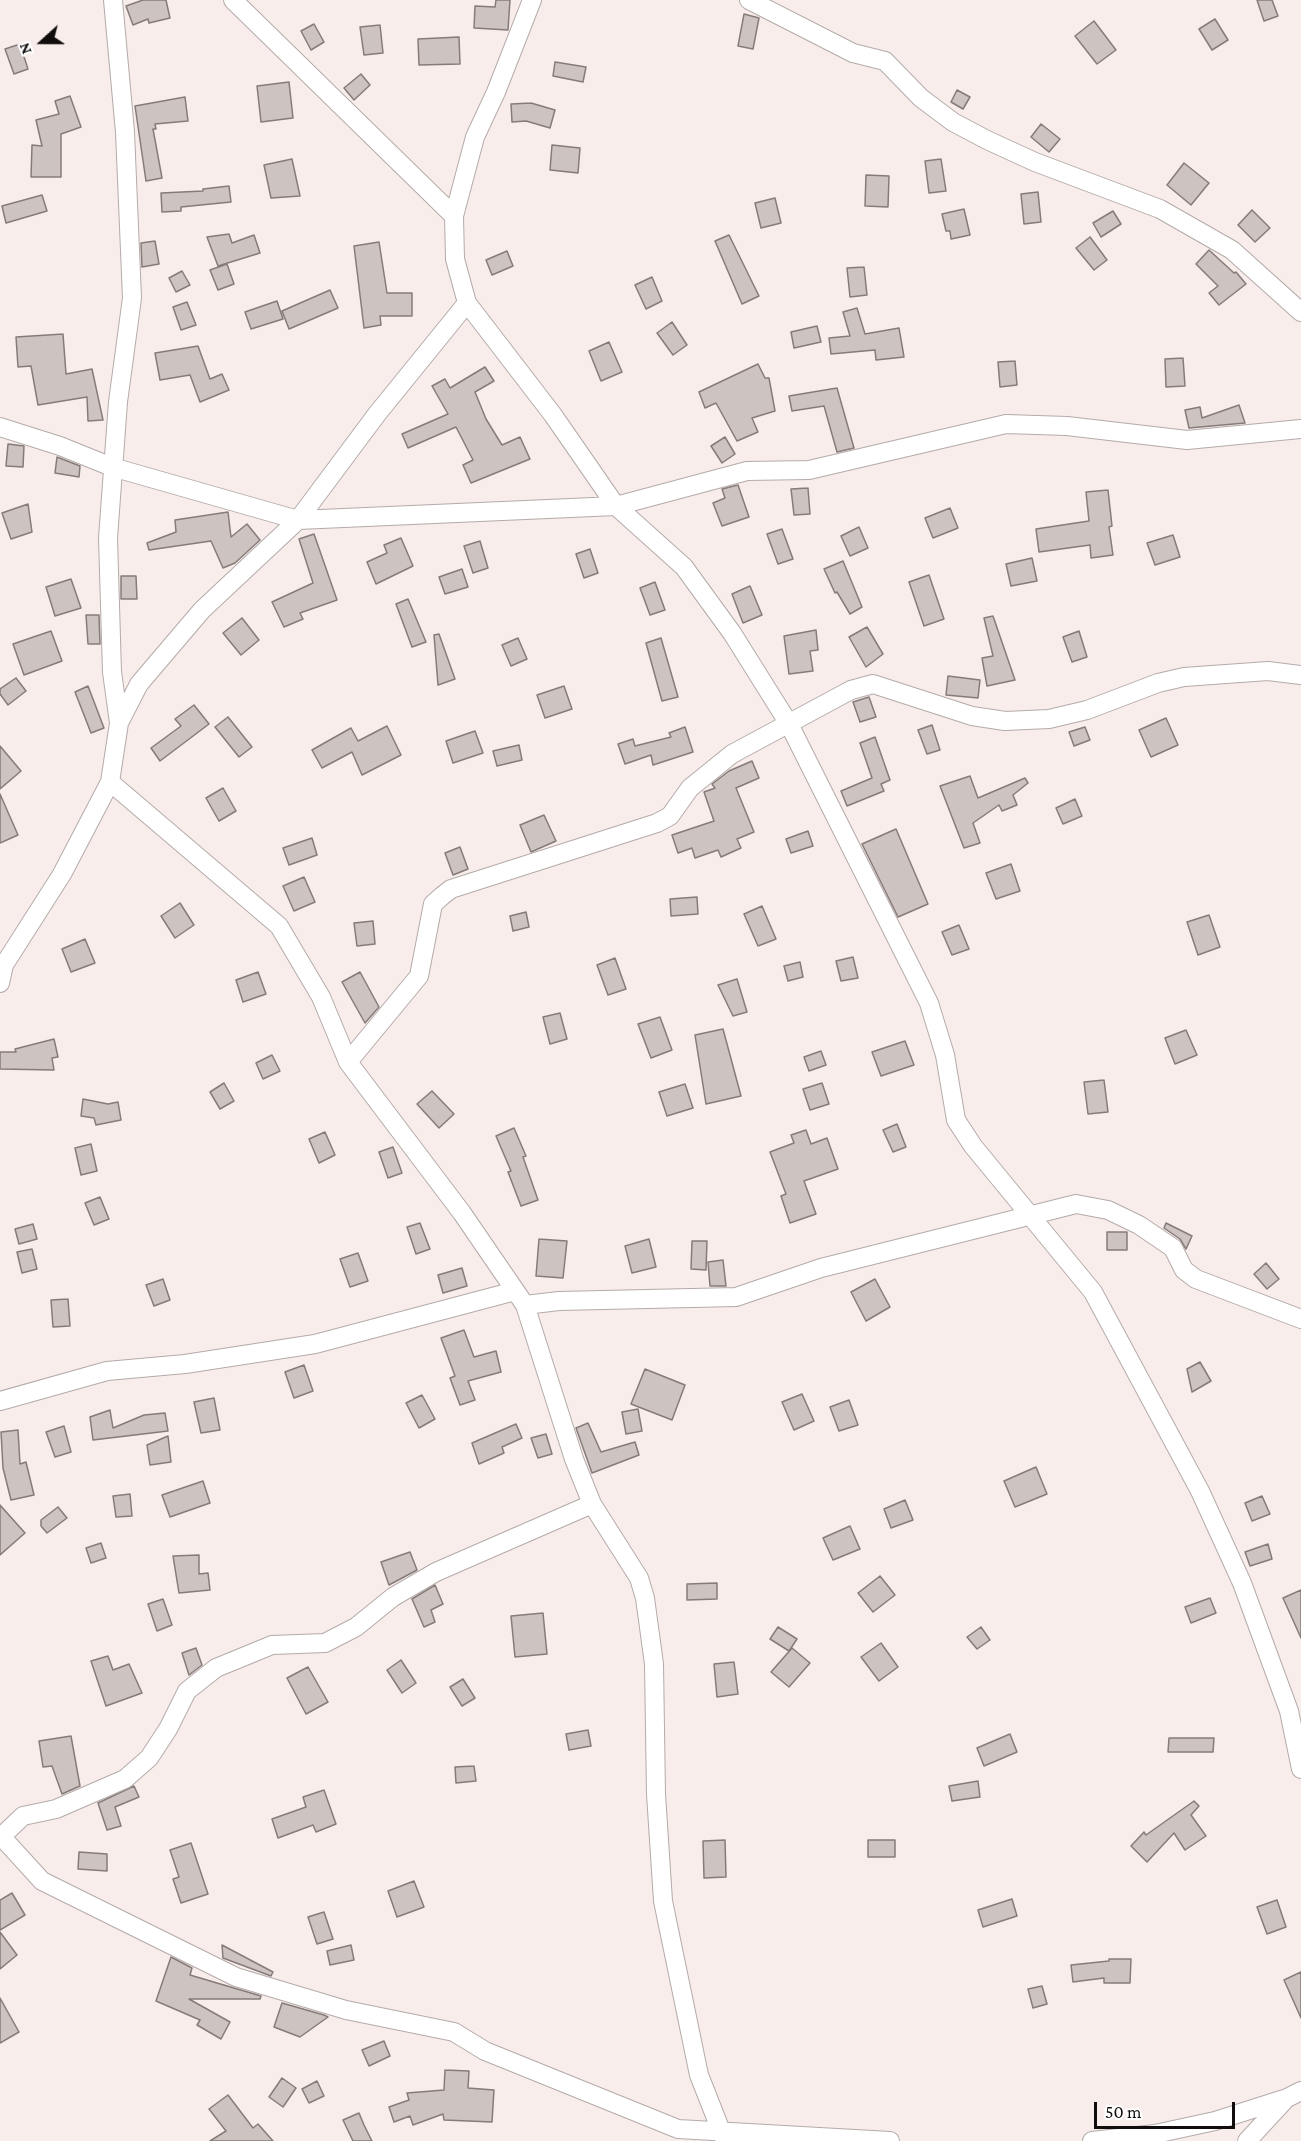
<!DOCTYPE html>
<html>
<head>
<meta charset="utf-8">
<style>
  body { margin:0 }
  #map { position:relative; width:1301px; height:2141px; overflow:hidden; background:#f8edeb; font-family:"Crimson Pro",serif }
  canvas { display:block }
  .north { position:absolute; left:12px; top:12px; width:60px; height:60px; -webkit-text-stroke:4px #fff; paint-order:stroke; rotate:249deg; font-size:16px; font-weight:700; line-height:24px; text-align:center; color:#110d0d }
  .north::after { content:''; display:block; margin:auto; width:21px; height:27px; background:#110d0d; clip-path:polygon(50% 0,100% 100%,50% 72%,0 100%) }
  .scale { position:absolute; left:1094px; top:2102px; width:141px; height:27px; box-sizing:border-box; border:3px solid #110d0d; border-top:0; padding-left:8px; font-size:18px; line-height:21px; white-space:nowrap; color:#110d0d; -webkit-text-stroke:4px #fff; paint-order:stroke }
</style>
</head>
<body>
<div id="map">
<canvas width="1301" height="2141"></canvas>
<div class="north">N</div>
<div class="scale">50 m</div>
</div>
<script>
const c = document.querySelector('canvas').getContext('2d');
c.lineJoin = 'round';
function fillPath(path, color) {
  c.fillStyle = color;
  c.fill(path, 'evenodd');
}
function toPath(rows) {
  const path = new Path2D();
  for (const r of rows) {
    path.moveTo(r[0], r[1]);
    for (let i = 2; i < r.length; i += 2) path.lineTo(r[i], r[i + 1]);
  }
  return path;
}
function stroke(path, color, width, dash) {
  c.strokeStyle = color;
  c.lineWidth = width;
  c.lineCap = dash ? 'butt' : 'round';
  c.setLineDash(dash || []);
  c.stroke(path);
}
const building = toPath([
  [143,0,166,0,170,18,149,23,148,19,133,25,126,6,143,0],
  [496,0,510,0,508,30,474,28,475,6,495,7,496,0],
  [1257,0,1272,0,1278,16,1264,21,1257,0],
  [744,14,759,18,753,49,738,46,744,14],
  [1215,19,1228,40,1212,50,1199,29,1215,19],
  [1094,21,1116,50,1097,64,1075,36,1094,21],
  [314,24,324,42,311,50,301,31,314,24],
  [380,25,383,53,364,55,360,27,380,25],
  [459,37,460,64,419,65,418,39,459,37],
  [20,44,28,69,14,74,5,49,20,44],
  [555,62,586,67,583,82,553,76,555,62],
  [361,74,370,85,354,100,344,88,361,74],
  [289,82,293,118,261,122,257,86,289,82],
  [957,90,970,97,963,109,951,102,957,90],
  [70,96,81,127,61,134,61,177,31,177,32,145,42,146,36,120,59,114,55,101,70,96],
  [185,97,188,121,155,124,156,129,153,129,162,178,146,181,135,106,185,97],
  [531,103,555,110,550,128,526,121,512,122,511,104,531,103],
  [1041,124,1060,139,1049,152,1031,137,1041,124],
  [552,145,580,148,578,173,550,170,552,145],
  [292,159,300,196,271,198,264,165,292,159],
  [941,159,946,191,929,193,925,161,941,159],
  [1184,163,1209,183,1191,205,1167,185,1184,163],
  [866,175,889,176,888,207,865,206,866,175],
  [229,186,231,202,181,207,181,211,162,212,161,193,203,191,203,189,229,186],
  [1038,192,1041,222,1024,224,1021,194,1038,192],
  [42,195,47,211,6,223,2,206,42,195],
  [775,198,781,223,761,228,755,203,775,198],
  [964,209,970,235,951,239,950,231,946,231,942,214,964,209],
  [1252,210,1270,228,1255,242,1238,225,1252,210],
  [1113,211,1121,224,1101,237,1093,223,1113,211],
  [229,234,232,243,254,235,260,253,218,266,207,237,229,234],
  [729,235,759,296,742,304,715,241,729,235],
  [1090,237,1107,260,1094,270,1076,248,1090,237],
  [155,241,159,264,142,267,141,243,155,241],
  [379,242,387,293,412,293,412,316,380,316,381,325,364,328,354,246,379,242],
  [1209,250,1234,273,1236,272,1246,284,1219,305,1209,293,1218,286,1196,264,1209,250],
  [507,251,513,266,492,275,486,260,507,251],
  [227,264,234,284,218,290,210,270,227,264],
  [864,267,867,295,850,297,847,268,864,267],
  [182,271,190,285,176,292,169,278,182,271],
  [652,277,662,301,646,309,635,285,652,277],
  [330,290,338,308,289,329,282,311,330,290],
  [277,301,283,319,251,329,245,312,277,301],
  [187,302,196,325,181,330,173,307,187,302],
  [857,308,865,334,899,328,904,357,876,360,875,350,831,354,829,338,850,336,843,312,857,308],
  [672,322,687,345,673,355,657,333,672,322],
  [817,326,821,342,794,348,791,332,817,326],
  [63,334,66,374,92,369,103,420,88,421,87,397,38,405,31,366,18,367,16,337,63,334],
  [609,342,622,372,601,381,589,351,609,342],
  [198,346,210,379,222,374,229,390,200,402,190,375,160,380,155,353,198,346],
  [1183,358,1185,386,1166,387,1165,359,1183,358],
  [1015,361,1017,385,1000,387,998,362,1015,361],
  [758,364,765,378,769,378,775,411,752,418,758,432,737,441,716,403,705,408,699,392,758,364],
  [485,367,494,381,475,392,486,419,502,445,520,437,530,459,471,483,463,465,473,460,456,427,408,448,402,434,448,414,432,386,445,379,450,388,485,367],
  [837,388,854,448,837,452,824,406,792,411,789,396,837,388],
  [1239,405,1245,423,1189,428,1185,410,1200,407,1202,418,1239,405],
  [725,437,735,454,722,463,711,446,725,437],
  [8,444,24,446,23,467,6,466,8,444],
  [57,457,80,466,79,477,55,473,57,457],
  [738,485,749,517,722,526,713,503,725,498,722,489,738,485],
  [808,488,810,514,794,515,791,489,808,488],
  [1108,490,1112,526,1109,527,1113,555,1091,558,1090,545,1039,552,1036,529,1089,521,1086,492,1108,490],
  [28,504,32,532,11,539,2,513,28,504],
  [950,508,958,528,933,538,925,518,950,508],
  [228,512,231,537,247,524,260,540,235,563,223,568,211,541,149,550,147,543,176,532,175,520,228,512],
  [859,527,868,548,850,556,841,536,859,527],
  [782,529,793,559,778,564,767,534,782,529],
  [314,534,337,600,300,613,303,619,284,627,272,602,313,583,299,539,314,534],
  [1173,535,1180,557,1155,565,1147,543,1173,535],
  [401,538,413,566,376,584,367,562,387,553,384,545,401,538],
  [480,541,488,568,473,573,464,546,480,541],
  [590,549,598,573,584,578,576,554,590,549],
  [1032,558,1037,581,1011,586,1006,564,1032,558],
  [843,561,862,607,850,614,837,592,835,593,824,569,843,561],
  [462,569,468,587,445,594,439,577,462,569],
  [929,575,944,619,924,626,909,582,929,575],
  [121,576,136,576,137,599,121,599,121,576],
  [71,579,81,608,55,616,46,587,71,579],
  [655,582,665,610,650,615,640,588,655,582],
  [750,586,762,615,743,623,732,594,750,586],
  [408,599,426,642,412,647,396,604,408,599],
  [86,615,99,615,100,644,88,644,86,615],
  [993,616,1015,680,987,686,982,658,993,656,984,618,993,616],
  [242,618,259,640,241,655,223,633,242,618],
  [867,627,883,654,866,667,849,637,867,627],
  [816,630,818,650,810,651,813,671,789,674,784,636,816,630],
  [51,631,62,661,24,675,13,644,51,631],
  [1079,631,1087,657,1072,662,1063,637,1079,631],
  [439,634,455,679,438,685,434,635,439,634],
  [518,638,527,659,511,666,502,645,518,638],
  [661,638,678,697,662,701,646,643,661,638],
  [948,676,980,680,978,698,946,695,948,676],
  [16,678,26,691,8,705,0,694,0,689,16,678],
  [88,686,104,728,91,733,75,692,88,686],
  [564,686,572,709,545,718,537,695,564,686],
  [869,697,876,717,860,722,853,702,869,697],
  [194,705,209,724,160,761,151,748,181,726,175,719,194,705],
  [228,717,252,747,239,757,215,727,228,717],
  [1166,718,1178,745,1151,757,1139,730,1166,718],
  [932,725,940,750,927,754,918,730,932,725],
  [387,726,401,755,362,775,352,752,322,768,312,750,351,728,358,741,387,726],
  [685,727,693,752,653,765,651,755,625,764,618,744,633,739,635,746,671,737,669,733,685,727],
  [1085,727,1090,740,1074,746,1069,732,1085,727],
  [475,731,483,753,453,763,446,741,475,731],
  [875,737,890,780,881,784,884,791,847,806,841,791,872,778,860,743,875,737],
  [519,745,522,760,497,766,493,751,519,745],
  [0,746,21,771,0,789,0,746],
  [752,761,759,778,736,788,754,832,737,839,741,848,721,857,718,850,695,858,692,848,678,853,672,835,714,821,704,792,715,788,712,784,729,771,752,761],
  [970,776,978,798,1025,778,1028,783,1013,795,1017,805,1002,811,999,805,973,823,980,843,964,848,940,786,970,776],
  [223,788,236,811,219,821,206,798,223,788],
  [0,794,18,835,0,843,0,794],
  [1075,799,1082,816,1063,824,1056,808,1075,799],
  [544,815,556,841,531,852,520,825,544,815],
  [896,829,928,904,898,917,862,844,896,829],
  [808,831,813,846,791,853,786,839,808,831],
  [312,838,317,855,289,865,283,848,312,838],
  [460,847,468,869,453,875,445,853,460,847],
  [1011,864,1020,891,996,899,986,873,1011,864],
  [304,877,315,902,294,911,283,886,304,877],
  [697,897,698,914,671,916,670,899,697,897],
  [180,903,194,925,175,938,161,916,180,903],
  [762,906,776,939,758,946,744,914,762,906],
  [526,912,529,927,513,931,510,916,526,912],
  [1209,915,1220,947,1198,955,1187,922,1209,915],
  [373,921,375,944,357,946,354,923,373,921],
  [959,925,969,949,952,955,942,932,959,925],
  [85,939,95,963,71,972,62,949,85,939],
  [853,957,858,978,841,981,836,961,853,957],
  [615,958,626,989,608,995,597,965,615,958],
  [800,962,803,977,788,981,784,966,800,962],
  [258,972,266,994,243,1002,236,980,258,972],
  [360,972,379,1007,365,1023,342,982,360,972],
  [737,979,747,1012,733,1016,718,985,737,979],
  [560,1013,567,1039,550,1044,543,1017,560,1013],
  [660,1017,672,1050,651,1058,638,1024,660,1017],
  [723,1029,741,1096,706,1104,695,1035,723,1029],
  [1186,1030,1197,1055,1175,1064,1165,1038,1186,1030],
  [54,1039,58,1057,52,1058,54,1070,0,1069,0,1052,16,1052,15,1049,54,1039],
  [905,1041,914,1065,881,1076,872,1052,905,1041],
  [821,1051,826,1065,809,1071,804,1057,821,1051],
  [272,1055,280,1071,263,1079,256,1063,272,1055],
  [1104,1080,1108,1112,1088,1114,1084,1082,1104,1080],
  [224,1083,234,1101,220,1109,210,1092,224,1083],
  [822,1083,829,1104,810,1110,803,1089,822,1083],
  [685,1084,693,1108,667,1116,659,1092,685,1084],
  [432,1091,454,1114,439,1128,417,1104,432,1091],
  [83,1099,108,1104,118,1102,121,1120,96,1125,94,1118,81,1116,83,1099],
  [897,1124,906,1147,893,1152,883,1130,897,1124],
  [514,1128,526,1156,523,1157,538,1200,521,1206,508,1172,511,1171,496,1136,514,1128],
  [806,1130,811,1144,827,1138,838,1169,804,1181,816,1214,790,1223,781,1196,786,1194,770,1152,794,1143,791,1135,806,1130],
  [325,1132,335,1155,319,1163,309,1139,325,1132],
  [91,1144,97,1171,81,1175,75,1148,91,1144],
  [393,1147,402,1173,388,1178,379,1152,393,1147],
  [100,1197,109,1219,94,1225,85,1203,100,1197],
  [420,1223,430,1249,416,1254,407,1227,420,1223],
  [1166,1223,1192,1236,1186,1249,1180,1239,1164,1228,1166,1223],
  [33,1224,37,1239,19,1244,15,1229,33,1224],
  [1107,1232,1127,1232,1127,1250,1107,1250,1107,1232],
  [539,1239,567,1241,563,1278,536,1276,539,1239],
  [649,1239,656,1267,632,1273,625,1246,649,1239],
  [692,1241,707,1241,706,1270,691,1269,692,1241],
  [32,1249,37,1269,22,1273,17,1252,32,1249],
  [358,1253,368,1281,350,1287,340,1259,358,1253],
  [723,1260,726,1286,710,1286,708,1262,723,1260],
  [1266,1263,1279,1279,1267,1289,1254,1274,1266,1263],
  [462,1268,467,1286,443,1293,438,1275,462,1268],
  [163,1279,170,1300,154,1306,146,1285,163,1279],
  [875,1279,890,1307,866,1321,851,1292,875,1279],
  [68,1299,70,1326,53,1327,51,1300,68,1299],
  [464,1330,474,1357,496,1351,501,1372,468,1381,475,1400,460,1405,450,1378,455,1376,441,1338,464,1330],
  [1200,1362,1211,1381,1192,1392,1187,1369,1200,1362],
  [304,1365,313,1391,294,1398,285,1372,304,1365],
  [645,1369,685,1385,672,1420,631,1404,645,1369],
  [802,1394,814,1421,794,1430,782,1402,802,1394],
  [422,1395,435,1419,419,1428,406,1403,422,1395],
  [214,1398,220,1430,201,1433,194,1402,214,1398],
  [849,1400,858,1425,839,1431,830,1407,849,1400],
  [638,1409,642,1431,626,1434,622,1412,638,1409],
  [110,1410,113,1428,144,1415,165,1413,168,1431,93,1440,90,1417,110,1410],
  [588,1423,601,1452,635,1442,639,1455,592,1473,576,1428,588,1423],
  [516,1424,522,1438,502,1447,504,1453,479,1464,472,1443,516,1424],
  [64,1426,71,1452,55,1457,46,1432,64,1426],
  [18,1430,20,1464,26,1462,34,1495,11,1500,3,1468,1,1432,18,1430],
  [546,1434,552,1454,538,1458,531,1438,546,1434],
  [168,1436,171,1462,150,1465,147,1445,168,1436],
  [1036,1467,1047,1494,1015,1507,1004,1481,1036,1467],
  [203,1481,210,1503,170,1517,162,1495,203,1481],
  [130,1494,132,1516,116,1517,113,1496,130,1494],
  [1262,1496,1270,1514,1252,1521,1245,1503,1262,1496],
  [905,1500,913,1520,891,1528,884,1509,905,1500],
  [0,1505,25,1533,0,1555,0,1505],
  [58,1507,67,1518,47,1533,41,1526,41,1520,58,1507],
  [850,1526,860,1549,833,1560,823,1538,850,1526],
  [101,1543,106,1558,91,1563,86,1548,101,1543],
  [1268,1544,1272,1559,1250,1566,1245,1552,1268,1544],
  [410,1552,417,1570,389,1585,381,1562,410,1552],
  [199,1555,199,1574,208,1573,210,1590,179,1593,173,1556,199,1555],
  [880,1576,895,1595,873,1612,858,1593,880,1576],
  [717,1583,717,1599,687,1600,687,1584,717,1583],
  [435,1585,443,1604,431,1610,435,1622,424,1627,412,1599,435,1585],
  [1301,1590,1301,1638,1283,1598,1301,1590],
  [1210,1598,1216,1613,1191,1623,1185,1607,1210,1598],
  [163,1599,172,1625,157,1631,148,1604,163,1599],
  [543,1613,547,1654,515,1657,511,1616,543,1613],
  [778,1627,797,1639,789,1651,770,1639,778,1627],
  [981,1627,990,1640,977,1649,967,1637,981,1627],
  [881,1643,898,1667,879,1681,861,1657,881,1643],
  [196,1648,202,1665,189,1675,182,1653,196,1648],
  [792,1648,810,1663,789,1687,771,1672,792,1648],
  [108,1656,113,1670,129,1664,142,1693,106,1706,91,1661,108,1656],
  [401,1660,416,1683,402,1693,387,1670,401,1660],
  [734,1662,738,1694,717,1697,714,1664,734,1662],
  [308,1667,328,1702,306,1714,287,1678,308,1667],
  [463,1679,475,1698,462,1706,450,1687,463,1679],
  [588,1730,591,1746,569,1750,566,1734,588,1730],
  [1010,1734,1017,1752,984,1766,977,1748,1010,1734],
  [71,1736,80,1786,62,1794,52,1766,43,1767,39,1741,71,1736],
  [1169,1738,1214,1738,1213,1752,1168,1752,1169,1738],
  [474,1766,476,1781,456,1783,455,1767,474,1766],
  [978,1781,980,1797,952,1801,949,1786,978,1781],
  [134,1786,139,1797,115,1807,121,1826,107,1830,98,1803,134,1786],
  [324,1790,336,1824,316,1832,313,1825,278,1838,272,1819,306,1807,303,1797,324,1790],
  [1194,1801,1199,1806,1191,1815,1206,1836,1185,1850,1174,1833,1147,1862,1131,1846,1144,1832,1146,1835,1194,1801],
  [725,1840,726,1877,704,1878,703,1841,725,1840],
  [868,1840,895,1840,895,1857,868,1857,868,1840],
  [191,1843,208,1894,181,1903,173,1879,179,1877,170,1850,191,1843],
  [79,1852,107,1854,107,1871,78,1869,79,1852],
  [414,1881,424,1907,397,1917,388,1891,414,1881],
  [12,1893,25,1915,0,1930,0,1900,12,1893],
  [1012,1899,1017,1916,983,1927,978,1910,1012,1899],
  [1277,1900,1286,1927,1267,1934,1257,1907,1277,1900],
  [324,1912,333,1939,317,1944,308,1917,324,1912],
  [0,1932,17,1955,0,1969,0,1932],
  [222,1945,273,1972,271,1976,223,1958,222,1945],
  [351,1945,354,1960,330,1965,327,1951,351,1945],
  [171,1957,192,1968,190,1975,261,1996,260,1999,189,1999,230,2022,221,2039,197,2025,200,2020,156,2001,171,1957],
  [1109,1959,1131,1959,1130,1983,1104,1983,1104,1978,1073,1982,1071,1965,1109,1961,1109,1959],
  [1301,1972,1301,2018,1284,1980,1301,1972],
  [1042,1986,1047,2004,1033,2008,1028,1989,1042,1986],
  [0,1998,19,2032,0,2043,0,1998],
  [282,2003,324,2015,328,2017,300,2037,274,2027,282,2003],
  [384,2041,390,2056,369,2066,362,2050,384,2041],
  [445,2070,469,2071,468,2088,494,2090,492,2122,444,2120,443,2114,413,2125,410,2116,394,2122,389,2107,409,2100,407,2093,444,2090,445,2070],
  [282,2078,296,2088,283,2107,269,2097,282,2078],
  [317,2081,324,2096,309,2103,302,2089,317,2081],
  [228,2095,253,2128,258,2124,273,2141,210,2141,226,2131,209,2109,228,2095],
  [359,2113,364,2125,372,2141,353,2141,343,2120,359,2113]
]);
fillPath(building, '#cdc3c1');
stroke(building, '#857c7a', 1.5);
const street = toPath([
  [113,0,125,132,132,298,118,402,108,538,112,672,119,723],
  [233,0,454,216],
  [749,0,853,53,885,61,921,98,953,122,987,140,1035,162,1160,209,1232,250,1301,312],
  [467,303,553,415,616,506,684,567,732,633,789,724,929,1003,945,1055,956,1120,973,1146,1093,1292,1200,1491,1242,1583,1289,1711,1301,1769],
  [0,427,60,446,112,467,298,520,616,506,747,471,809,470,1006,424,1067,426,1187,440,1301,429],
  [110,782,279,926,321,997,348,1062,462,1213,525,1305,574,1459,592,1504,639,1578,645,1598,654,1664,656,1794,663,1901,699,2075,725,2141],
  [0,983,4,965,62,874,110,782,119,723,139,684,202,610,298,520,377,414,467,303,455,259,454,216,475,137,496,92,532,0],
  [348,1062,419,976,433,904,442,896,451,889,657,823,670,816,690,788,732,754,851,690,873,684,972,716,1005,721,1049,719,1087,710,1158,683,1184,677,1268,671,1301,675],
  [525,1305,559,1301,736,1297,821,1268,1076,1204,1108,1210,1139,1225,1173,1248,1184,1270,1196,1279,1301,1319],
  [0,1401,107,1371,185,1364,315,1344,515,1291],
  [0,1835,42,1881,236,1977,346,2010,454,2032,485,2051,678,2129,890,2141],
  [2,1836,23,1816,56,1809,125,1779,149,1758,168,1729,187,1691,216,1668,272,1645,325,1643,356,1627,393,1597,436,1572,592,1504],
  [1092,2141,1155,2134,1215,2121,1287,2098,1301,2091],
  [1247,2141,1284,2101]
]);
stroke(street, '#b4aba9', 20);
stroke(street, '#fff', 18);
</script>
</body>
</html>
